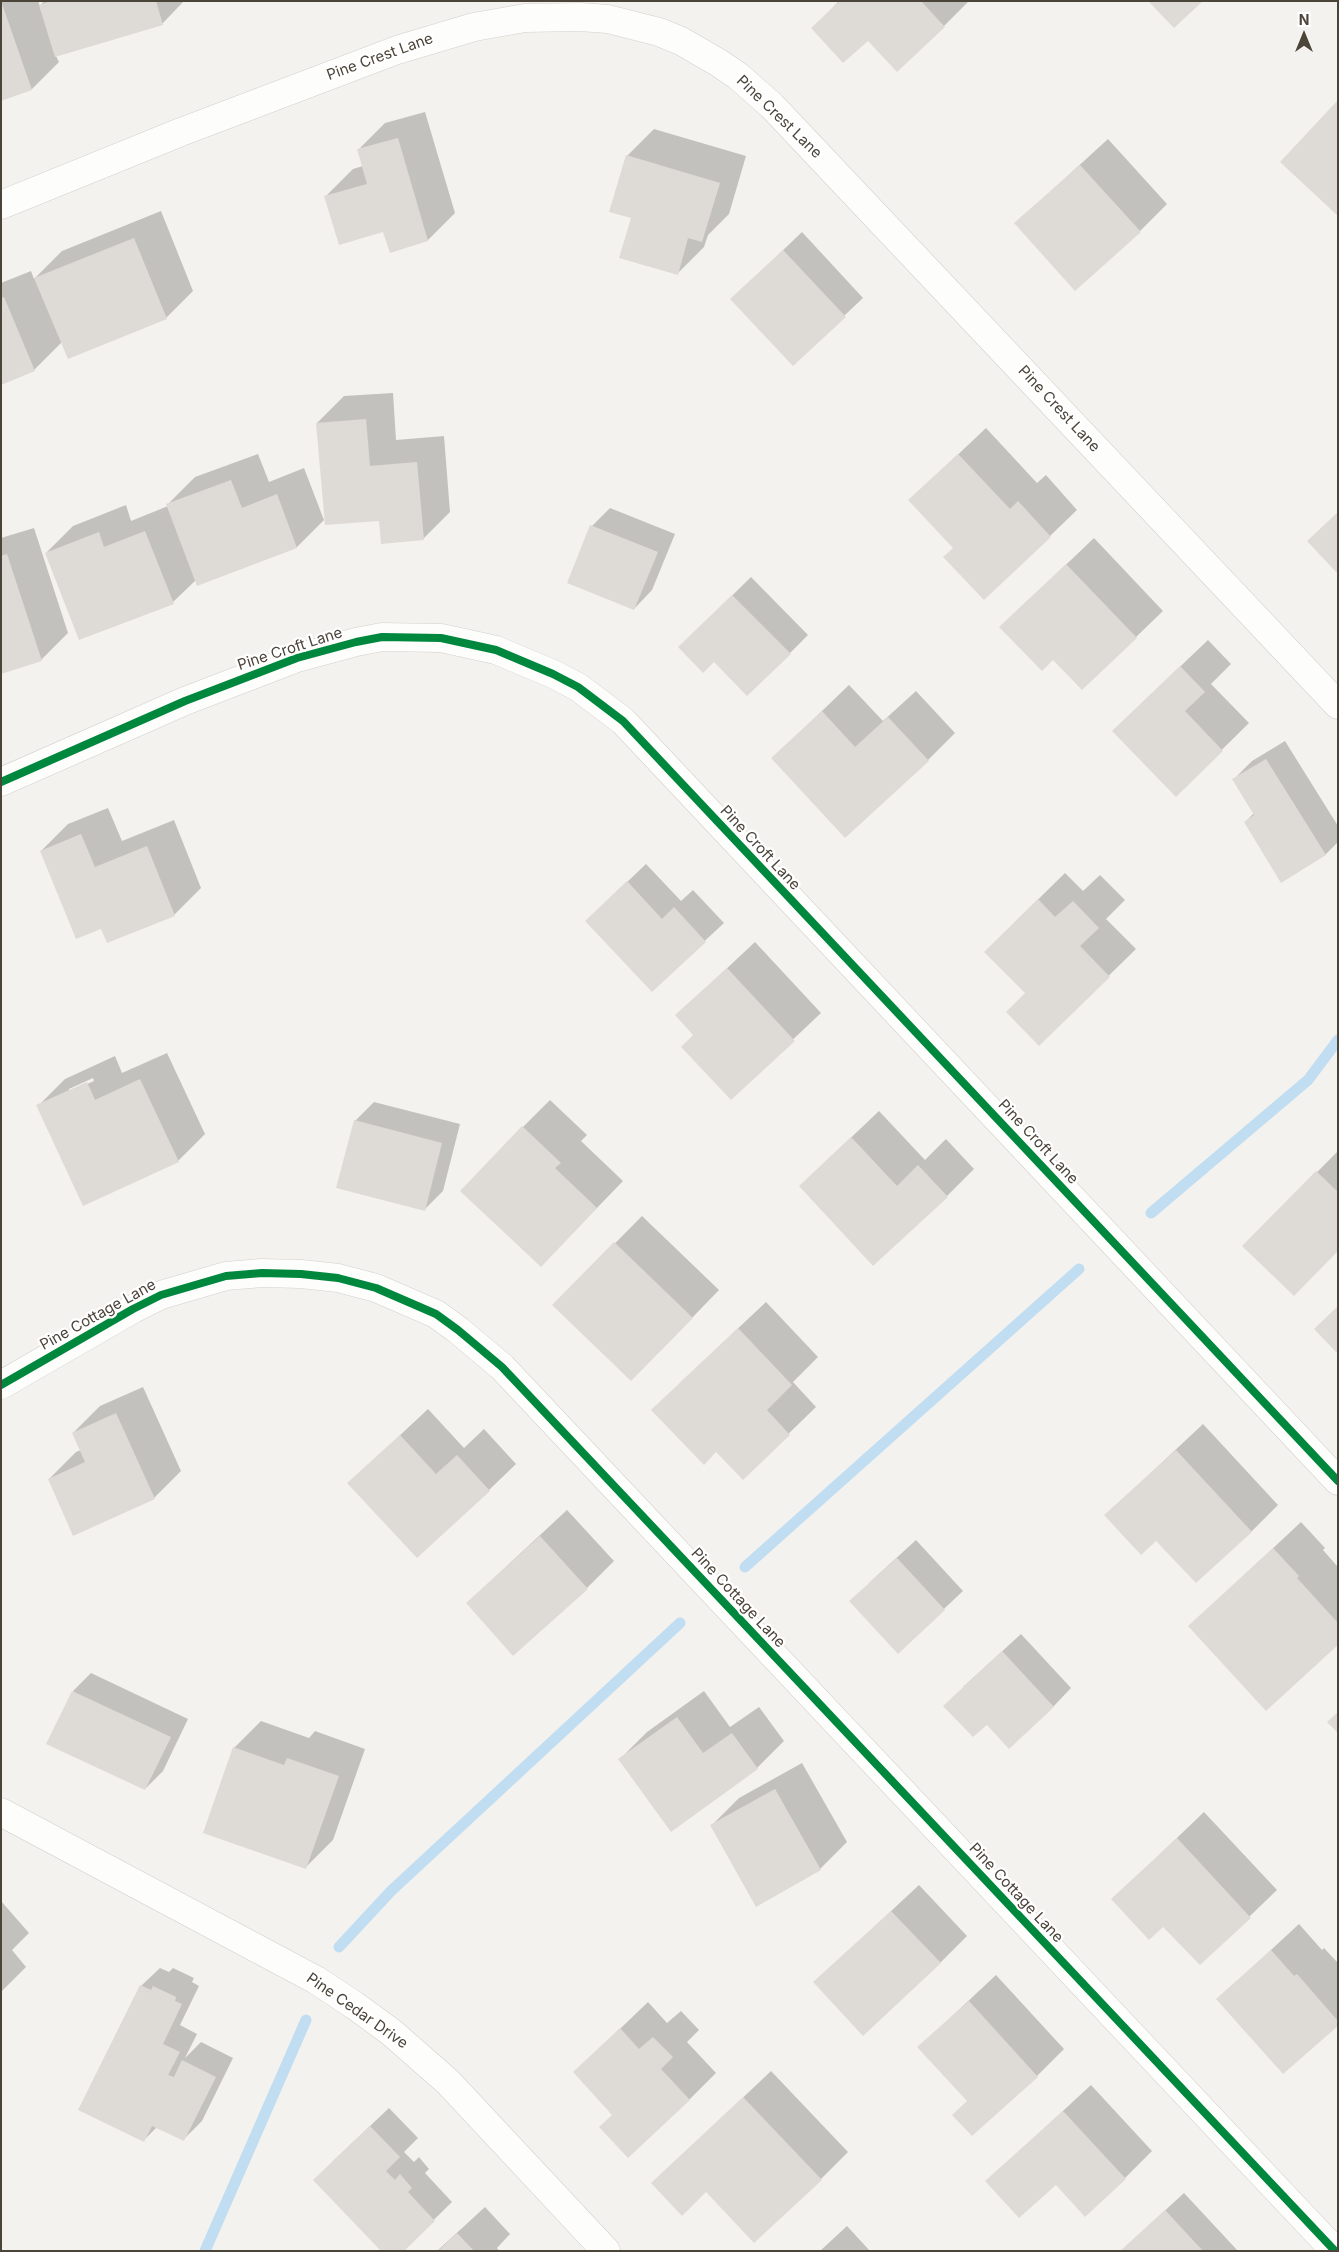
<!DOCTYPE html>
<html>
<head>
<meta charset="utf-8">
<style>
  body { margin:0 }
  #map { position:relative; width:1339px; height:2252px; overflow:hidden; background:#f4f2ee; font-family:Inter,sans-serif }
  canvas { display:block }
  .frame { position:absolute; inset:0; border:2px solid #4b4439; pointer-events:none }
  .north { position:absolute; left:1279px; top:10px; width:50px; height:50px; -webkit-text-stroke:4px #fff; paint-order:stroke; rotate:0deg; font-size:14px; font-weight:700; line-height:20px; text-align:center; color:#4b4439 }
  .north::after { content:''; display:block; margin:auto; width:18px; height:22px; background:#4b4439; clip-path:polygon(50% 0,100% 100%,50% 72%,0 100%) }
</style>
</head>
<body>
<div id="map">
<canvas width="1339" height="2252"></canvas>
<div class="frame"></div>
<div class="north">N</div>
</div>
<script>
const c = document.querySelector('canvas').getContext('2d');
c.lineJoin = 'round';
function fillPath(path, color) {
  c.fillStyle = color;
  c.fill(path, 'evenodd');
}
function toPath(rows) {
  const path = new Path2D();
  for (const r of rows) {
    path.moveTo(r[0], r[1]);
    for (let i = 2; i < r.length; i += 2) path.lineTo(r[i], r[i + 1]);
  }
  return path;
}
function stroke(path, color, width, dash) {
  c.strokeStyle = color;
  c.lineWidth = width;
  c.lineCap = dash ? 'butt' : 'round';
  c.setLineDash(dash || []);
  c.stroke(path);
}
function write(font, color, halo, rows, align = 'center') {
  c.font = font + ' Inter,sans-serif';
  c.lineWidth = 4.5;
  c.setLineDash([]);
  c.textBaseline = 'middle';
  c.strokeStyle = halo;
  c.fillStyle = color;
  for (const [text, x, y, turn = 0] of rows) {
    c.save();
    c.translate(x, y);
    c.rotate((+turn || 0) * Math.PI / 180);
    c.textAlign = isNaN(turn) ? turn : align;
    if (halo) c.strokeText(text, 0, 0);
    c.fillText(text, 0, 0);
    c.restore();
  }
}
fillPath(toPath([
  [1,1,38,1,40,6,44,1,184,1,162,24,56,56,59,62,32,89,1,100],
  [839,1,969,1,944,26,813,28],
  [425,112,455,213,428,240,384,230,326,196,353,169,363,166,358,150,385,123],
  [654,129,746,156,729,214,708,235,704,247,677,274,632,217,627,156],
  [1108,139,1167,204,1140,231,1016,223],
  [161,211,193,291,166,318,62,342,34,370,1,384,1,283,31,271,34,279,62,251],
  [802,232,863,298,793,364,732,299],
  [393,393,396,440,444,436,450,512,423,539,381,519,317,423,344,396],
  [986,428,1037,483,1046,475,1077,510,1050,536,955,548,910,500],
  [258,454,269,482,304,468,324,520,297,547,196,580,173,602,46,553,73,526,126,505,131,521,168,506,168,504,195,477],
  [610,508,675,534,652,590,634,609,592,526],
  [34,528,68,633,41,660,1,673,1,538],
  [1094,538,1163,611,1136,637,1053,658,1028,601],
  [751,577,808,635,790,653,714,660,680,647],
  [1208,640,1231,664,1211,684,1249,723,1176,795,1141,704],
  [849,685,883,721,916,691,955,733,928,760,773,758],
  [1285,741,1338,826,1338,842,1326,854,1282,881,1245,822,1254,813,1234,779,1252,761],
  [108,808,122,841,174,820,201,888,175,914,107,942,102,927,41,851,68,824],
  [646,864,681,901,693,890,724,923,652,990,605,903],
  [1065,873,1083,891,1100,875,1125,900,1106,919,1136,949,1039,1044,1012,925],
  [755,942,821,1013,731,1098,695,1035,677,1015],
  [167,1053,205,1134,178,1161,38,1106,65,1079,115,1056,122,1073],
  [93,1078,94,1081,69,1092,69,1089],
  [550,1100,587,1135,581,1141,623,1181,541,1266,523,1127],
  [374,1102,460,1124,443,1191,425,1209,355,1121],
  [879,1111,925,1160,946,1139,974,1169,947,1196,800,1186],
  [1338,1151,1338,1250,1244,1246],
  [642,1216,719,1290,658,1353,554,1305],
  [766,1302,818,1357,793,1382,816,1407,743,1478,680,1383],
  [143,1387,181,1471,154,1498,49,1479,76,1452,81,1450,73,1433,100,1406],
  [428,1409,464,1448,484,1429,516,1464,489,1490,349,1483],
  [1203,1424,1278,1505,1251,1532,1156,1539,1106,1515],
  [567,1510,614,1561,587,1588,467,1603],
  [1301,1522,1325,1548,1323,1550,1338,1567,1338,1643,1190,1626],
  [916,1540,963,1591,898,1652,869,1583],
  [1021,1634,1071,1688,1053,1707,963,1687],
  [91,1673,188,1719,163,1771,145,1789,73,1691],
  [704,1691,730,1727,759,1707,784,1741,757,1768,620,1759,647,1732],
  [261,1721,309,1738,315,1731,365,1749,333,1840,306,1867,234,1748],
  [802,1763,847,1842,820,1869,712,1825,739,1798],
  [1204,1812,1277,1890,1200,1964,1163,1925,1113,1899],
  [919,1885,967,1936,940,1963,815,1982],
  [1,1901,29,1933,12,1950,26,1967,1,1992],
  [1299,1924,1322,1950,1324,1948,1338,1963,1338,2025,1218,1999],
  [160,1968,169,1972,173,1968,194,1978,192,1982,199,1986,180,2025,197,2034,185,2058,201,2042,233,2058,202,2121,183,2140,157,2127,143,2141,141,1986],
  [996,1975,1064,2049,1037,2076,968,2101,919,2047],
  [648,2002,667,2023,681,2011,699,2030,687,2042,716,2073,689,2100,614,2114,575,2072],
  [771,2071,848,2152,821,2179,706,2191,653,2183],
  [1091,2085,1152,2151,1125,2178,1085,2215,1056,2183,987,2181],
  [389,2108,418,2138,404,2152,414,2162,419,2157,429,2169,425,2173,452,2202,402,2251,333,2161],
  [1184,2193,1238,2251,1121,2251,1134,2239],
  [485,2207,510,2234,497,2248,499,2251,437,2251],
  [847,2226,870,2251,820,2251]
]), '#0003');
stroke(toPath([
  [1151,1213,1308,1080,1338,1040],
  [745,1567,1079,1269],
  [339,1947,391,1891,680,1623],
  [205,2251,306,2020]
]), '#c0ddf1', 11);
fillPath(toPath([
  [1,1,32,90,1,101],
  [51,1,156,1,163,25,55,57,39,5],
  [840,1,921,1,945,27,897,72,868,41,843,63,811,28],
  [1148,1,1203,1,1174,28],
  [1338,100,1338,216,1280,162],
  [398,138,428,241,390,253,383,232,339,245,324,196,367,184,357,149],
  [626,155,720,183,702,242,688,238,678,275,619,258,631,218,609,212],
  [1080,165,1141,232,1075,291,1014,223],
  [134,238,167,319,68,359,34,278],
  [783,250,846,317,793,366,730,299],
  [4,297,35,371,1,385,1,298],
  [366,419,370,466,417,462,424,540,381,544,379,521,325,525,316,423],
  [958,454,1010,509,1018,501,1051,537,984,600,943,557,953,548,908,500],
  [231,480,242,508,277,494,297,548,197,586,166,504],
  [1338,512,1338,574,1307,541],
  [590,525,658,552,634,610,567,583],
  [145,531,174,604,79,640,45,553,99,532,104,547],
  [7,554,42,661,1,674,1,556],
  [1066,564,1137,638,1082,690,1053,660,1042,671,999,627],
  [732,595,791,654,747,696,714,662,703,673,678,647],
  [1180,666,1205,692,1185,711,1223,751,1176,797,1112,731],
  [822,711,855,747,888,717,929,761,845,838,771,758],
  [1266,759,1326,855,1281,883,1244,822,1254,815,1232,779],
  [81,834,95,867,147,846,175,916,107,943,101,929,76,939,40,851],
  [627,881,662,919,674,907,706,942,652,992,585,921],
  [1038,899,1055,917,1073,901,1099,928,1080,946,1110,977,1039,1046,1006,1012,1025,993,984,952],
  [727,968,795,1041,731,1100,681,1047,693,1035,675,1015],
  [140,1079,179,1162,83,1206,36,1105,87,1082,95,1100],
  [354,1120,442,1143,425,1211,336,1188],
  [522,1126,561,1163,555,1168,597,1208,541,1267,460,1191],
  [851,1137,897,1186,918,1165,948,1197,873,1266,799,1186],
  [1316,1171,1338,1192,1338,1251,1294,1296,1242,1246],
  [614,1242,693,1318,631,1381,552,1305],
  [1338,1306,1338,1354,1314,1329],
  [738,1328,792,1385,767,1410,790,1435,743,1480,716,1452,704,1465,651,1410],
  [116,1413,155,1499,73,1536,48,1479,85,1462,72,1433],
  [400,1435,436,1474,457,1455,490,1491,417,1558,347,1483],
  [1176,1450,1252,1532,1196,1583,1156,1541,1141,1555,1104,1515],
  [540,1536,588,1589,513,1656,466,1603],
  [1273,1548,1299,1576,1297,1578,1338,1623,1338,1645,1266,1711,1188,1626],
  [897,1558,945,1610,898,1654,849,1601],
  [1002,1651,1054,1707,1009,1749,987,1725,973,1737,943,1706],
  [72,1691,171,1737,145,1790,46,1744],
  [1338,1712,1338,1733,1327,1722],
  [677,1717,703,1753,732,1733,758,1769,671,1832,618,1759],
  [233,1747,284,1765,287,1758,339,1776,306,1869,203,1833],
  [775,1789,821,1870,756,1907,710,1825],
  [1177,1838,1251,1918,1200,1965,1163,1927,1149,1940,1111,1899],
  [891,1911,941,1963,863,2036,813,1982],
  [1271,1950,1294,1976,1297,1974,1338,2021,1338,2026,1283,2074,1216,1999],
  [140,1985,151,1990,153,1986,176,1997,175,2001,182,2004,163,2044,180,2052,168,2075,174,2077,182,2060,216,2077,184,2141,152,2126,144,2142,78,2110],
  [969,2001,1038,2077,972,2136,952,2115,967,2101,917,2047],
  [620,2028,639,2049,653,2037,673,2057,661,2069,690,2100,628,2158,599,2127,612,2115,573,2072],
  [743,2097,822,2180,754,2243,706,2192,682,2216,651,2183],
  [1063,2111,1126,2179,1085,2217,1056,2185,1019,2218,985,2181],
  [370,2126,400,2157,386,2171,395,2180,400,2174,412,2188,408,2192,435,2221,404,2251,381,2251,313,2180],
  [1165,2210,1203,2251,1120,2251],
  [457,2233,474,2251,438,2251]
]), '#dedbd6');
const minor = toPath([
  [1,205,181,132,397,50,474,27,525,18,580,17,608,19,659,32,681,41,719,63,738,76,772,106,1338,705],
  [1,782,185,701,297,658,356,642,382,637,441,638,496,650,553,674,578,687,623,721,1338,1481],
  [1,1385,133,1309,161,1295,226,1276,262,1273,301,1274,338,1278,376,1288,436,1314,458,1330,502,1367,1335,2251],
  [1,1812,316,1980,354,2005,391,2032,448,2082,606,2251]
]);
stroke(minor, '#d2d0cb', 29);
stroke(minor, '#fdfdfc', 28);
stroke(toPath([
  [1,782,185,701,297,658,356,642,382,637,441,638,496,650,553,674,578,687,623,721,1338,1481],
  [1,1385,133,1309,161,1295,226,1276,262,1273,301,1274,338,1278,376,1288,436,1314,458,1330,502,1367,1335,2251]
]), '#00873e', 8);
write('15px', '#4b4439', '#fff', [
  ["Pine Crest Lane",380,57,-20],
  ["Pine Crest Lane",779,117,44],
  ["Pine Crest Lane",1059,409,47],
  ["Pine Croft Lane",290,649,-18],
  ["Pine Croft Lane",760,848,47],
  ["Pine Croft Lane",1038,1142,47],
  ["Pine Cottage Lane",98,1315,-29],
  ["Pine Cottage Lane",738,1598,47],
  ["Pine Cottage Lane",1016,1893,47],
  ["Pine Cedar Drive",357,2011,35]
]);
</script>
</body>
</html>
